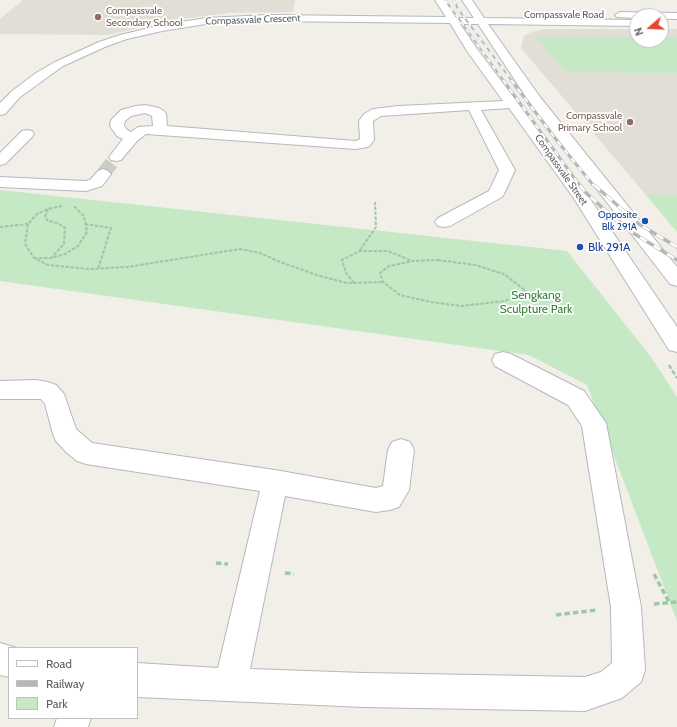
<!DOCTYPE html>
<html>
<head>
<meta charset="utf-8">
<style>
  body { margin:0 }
  #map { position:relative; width:677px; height:727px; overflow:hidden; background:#f1efe8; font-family:Cabin,sans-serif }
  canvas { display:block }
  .legend { position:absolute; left:8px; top:647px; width:130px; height:72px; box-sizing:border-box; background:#fff; border:1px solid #bfc1c3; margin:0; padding:5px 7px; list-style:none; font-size:12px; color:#5f6368 }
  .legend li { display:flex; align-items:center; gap:8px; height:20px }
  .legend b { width:20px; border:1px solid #bfc1c3 }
  .north { position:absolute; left:629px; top:8px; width:40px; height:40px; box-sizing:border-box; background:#fff; border:1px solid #bfc1c3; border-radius:50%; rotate:251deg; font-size:11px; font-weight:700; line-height:16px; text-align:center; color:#5f6368 }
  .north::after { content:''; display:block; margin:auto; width:14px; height:18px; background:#ea4335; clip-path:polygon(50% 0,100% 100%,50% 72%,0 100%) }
</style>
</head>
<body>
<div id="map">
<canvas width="677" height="727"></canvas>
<ul class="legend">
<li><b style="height:5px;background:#fff"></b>Road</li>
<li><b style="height:5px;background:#b6b7b8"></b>Railway</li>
<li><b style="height:11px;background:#c5e8c5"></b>Park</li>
</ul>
<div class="north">N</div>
</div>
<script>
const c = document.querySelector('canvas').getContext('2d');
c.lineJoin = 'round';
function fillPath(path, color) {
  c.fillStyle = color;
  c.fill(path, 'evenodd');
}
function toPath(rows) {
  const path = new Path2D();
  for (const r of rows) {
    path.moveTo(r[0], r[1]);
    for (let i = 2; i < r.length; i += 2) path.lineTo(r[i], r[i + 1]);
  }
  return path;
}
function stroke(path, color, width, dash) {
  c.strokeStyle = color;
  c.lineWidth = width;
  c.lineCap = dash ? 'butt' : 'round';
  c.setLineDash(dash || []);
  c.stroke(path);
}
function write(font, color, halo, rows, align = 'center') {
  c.font = font + ' Cabin,sans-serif';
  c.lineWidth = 3.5;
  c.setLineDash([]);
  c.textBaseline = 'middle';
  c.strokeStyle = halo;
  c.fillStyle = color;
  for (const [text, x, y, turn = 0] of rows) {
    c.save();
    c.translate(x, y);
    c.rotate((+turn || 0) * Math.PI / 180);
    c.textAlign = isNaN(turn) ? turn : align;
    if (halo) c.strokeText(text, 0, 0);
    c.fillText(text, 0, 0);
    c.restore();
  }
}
fillPath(toPath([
  [23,0,295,0,293,12,229,13,204,16,169,21,108,35,0,34,0,19],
  [545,29,637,29,637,40,661,40,661,29,677,29,677,195,646,195,521,48,524,36,532,32]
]), '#e1ded6');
fillPath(toPath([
  [537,37,637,37,637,40,661,40,661,37,677,37,677,73,566,72],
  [0,190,567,251,651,357,677,397,677,621,587,385,529,355,0,281],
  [646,195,677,195,677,232]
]), '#c5e8c5');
stroke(toPath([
  [103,174,116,157]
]), '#ccccc8', 14, [14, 7]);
const minor = toPath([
  [435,0,445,0,456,18,474,18,462,0,472,0,484,18,637,20,637,26,488,24,540,97,677,267,677,286,670,284,530,103,478,24,460,24,477,49,586,193,677,327,677,352,669,350,573,197,509,108,481,110,515,170,504,194,502,197,450,226,444,227,438,226,435,222,438,218,489,191,499,170,469,110,381,116,373,121,374,140,372,143,368,147,356,149,146,134,137,141,121,160,116,161,111,160,109,157,123,139,117,136,110,126,111,120,121,110,136,106,145,105,159,108,164,111,166,114,167,126,356,141,360,139,359,121,364,114,373,109,399,106,503,101,467,51,450,23,268,21,206,24,162,31,127,39,107,46,63,66,20,97,5,114,0,115,0,103,12,91,36,73,55,62,99,42,120,35,162,25,206,18,268,15,446,17,435,0],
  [145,113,152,116,153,126,138,127,131,132,127,130,124,126,125,121,131,116,145,113],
  [620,12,677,13,677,19,661,19,661,16,637,16,637,18,617,17,615,15,620,12],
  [27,130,32,131,34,134,32,137,5,164,0,165,0,153,22,131,27,130],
  [103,169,108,171,111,174,102,186,86,191,0,187,0,177,85,181,90,180,98,171,103,169],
  [503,352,511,354,584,391,606,423,641,607,645,670,641,682,622,698,585,711,364,707,137,697,137,663,218,668,260,491,86,464,77,461,66,452,56,441,53,434,45,404,41,399,0,399,0,381,36,380,48,382,56,385,64,394,76,429,92,443,275,470,376,488,383,486,388,450,392,442,401,439,410,442,414,450,409,490,399,507,390,510,376,512,285,496,250,669,364,673,585,677,601,672,612,663,611,607,582,426,568,405,495,366,492,360,495,354,503,352],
  [0,643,17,648,9,648,9,677,0,675,0,643],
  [57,718,91,718,88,727,54,727,57,718]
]);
stroke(minor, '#b5b8bc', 2);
stroke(toPath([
  [62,206,48,209,37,214,28,224,25,244,34,258,48,265,89,269,127,267,240,249,260,253,280,262,320,276,347,283,383,282],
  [48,209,45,217,48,221,58,223,65,228,64,244,52,257],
  [85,224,111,228,98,269],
  [0,227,28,224],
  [360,250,376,227,375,202],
  [34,258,51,258,65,254,78,246,87,232,84,216,75,207,73,207],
  [438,260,475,265,504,274,526,291,505,301,461,306,431,302,400,295,383,282,380,273,389,266,413,261,438,260],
  [354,283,346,273,342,260,360,251,388,251,412,261]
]), '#9cc7a9', 2, [3.5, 1.5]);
stroke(toPath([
  [669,365,677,378]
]), '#9cc7a9', 2.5, [4.5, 2]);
stroke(toPath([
  [216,563,228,564],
  [285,573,294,574],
  [654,574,669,602],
  [654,604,677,602],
  [556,615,597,610]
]), '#9cc7a9', 3.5, [5.5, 3]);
fillPath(minor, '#fff');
const railFar2 = toPath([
  [445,0,504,81],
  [454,0,458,9,512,81]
]);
const railFar1 = toPath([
  [503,80,580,186],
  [511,80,558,142,594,186]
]);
const rail = toPath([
  [580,185,585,192,625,228,677,260],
  [594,185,639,224,677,247]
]);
stroke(railFar2, '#b6b7b8', 2);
stroke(railFar1, '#b6b7b8', 3);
stroke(rail, '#b6b7b8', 3.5);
stroke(railFar2, '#fff', 1.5, [4.5]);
stroke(railFar1, '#fff', 2, [5.5]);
stroke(rail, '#fff', 2.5, [8]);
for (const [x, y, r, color] of [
  [98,17,4,"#8d6e63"],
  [630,122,4,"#8d6e63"],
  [645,221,4,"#1a4fb4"],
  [580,247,4,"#1a4fb4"]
]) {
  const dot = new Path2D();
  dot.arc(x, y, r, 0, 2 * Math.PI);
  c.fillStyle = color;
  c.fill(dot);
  stroke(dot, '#fff', 1.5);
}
write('10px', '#785e54', '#fff', [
  ["Compassvale",106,11],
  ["Secondary School",106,23],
  ["Compassvale",622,116,"right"],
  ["Primary School",622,128,"right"]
], 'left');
write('10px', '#5f6368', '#fff', [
  ["Compassvale Road",564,15],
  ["Compassvale Crescent",253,20,-2],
  ["Compassvale Street",561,170,55]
]);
write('10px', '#164399', '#fff', [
  ["Opposite",637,215],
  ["Blk 291A",637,227]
], 'right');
write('12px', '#164399', '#fff', [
  ["Blk 291A",588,247]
], 'left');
write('12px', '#348238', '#fff', [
  ["Sengkang",536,295],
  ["Sculpture Park",536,309]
]);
</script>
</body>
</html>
